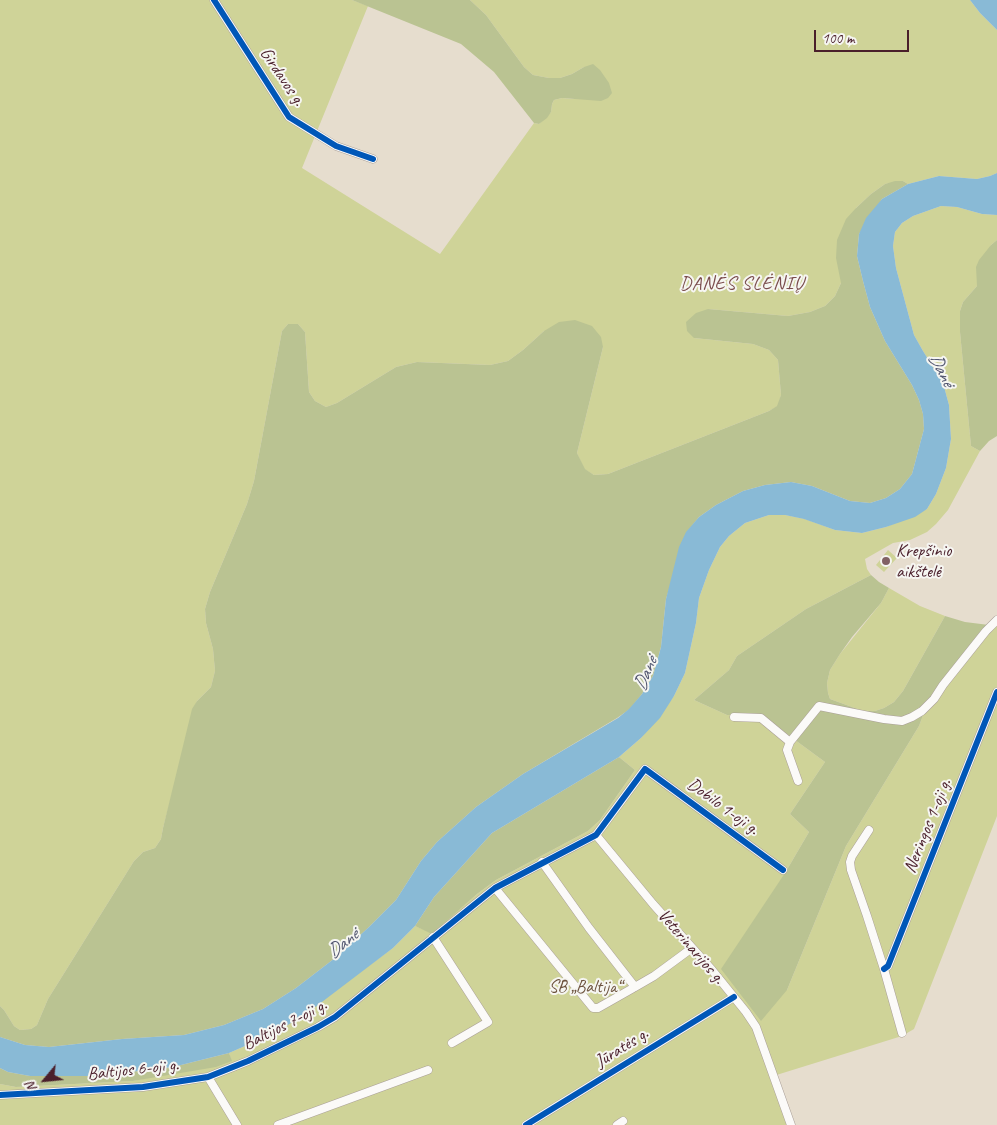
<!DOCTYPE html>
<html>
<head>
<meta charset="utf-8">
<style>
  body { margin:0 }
  #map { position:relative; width:997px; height:1125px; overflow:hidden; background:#e6ddce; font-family:Caveat,sans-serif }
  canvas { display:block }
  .north { position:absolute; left:20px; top:1055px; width:50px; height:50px; -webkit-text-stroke:4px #f6f6f2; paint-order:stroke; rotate:242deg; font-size:14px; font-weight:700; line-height:20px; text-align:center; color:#4a1f2b }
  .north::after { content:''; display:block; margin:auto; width:18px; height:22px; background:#4a1f2b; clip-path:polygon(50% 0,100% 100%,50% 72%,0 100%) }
  .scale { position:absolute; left:814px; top:30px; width:95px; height:22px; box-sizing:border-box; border:2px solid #4a1f2b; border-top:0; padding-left:6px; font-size:15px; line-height:18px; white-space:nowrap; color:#4a1f2b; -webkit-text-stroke:4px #f6f6f2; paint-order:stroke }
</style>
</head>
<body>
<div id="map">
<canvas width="997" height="1125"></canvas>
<div class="north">N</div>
<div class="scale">100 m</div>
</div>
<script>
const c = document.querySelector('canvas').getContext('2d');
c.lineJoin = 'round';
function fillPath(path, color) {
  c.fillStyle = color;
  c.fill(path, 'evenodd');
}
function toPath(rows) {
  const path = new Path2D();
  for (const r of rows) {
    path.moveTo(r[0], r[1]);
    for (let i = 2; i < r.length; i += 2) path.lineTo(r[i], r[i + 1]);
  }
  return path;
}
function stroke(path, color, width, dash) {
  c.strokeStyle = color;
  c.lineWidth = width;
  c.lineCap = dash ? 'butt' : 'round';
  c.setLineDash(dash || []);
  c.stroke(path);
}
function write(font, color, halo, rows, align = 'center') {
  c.font = font + ' Caveat,sans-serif';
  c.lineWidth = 4;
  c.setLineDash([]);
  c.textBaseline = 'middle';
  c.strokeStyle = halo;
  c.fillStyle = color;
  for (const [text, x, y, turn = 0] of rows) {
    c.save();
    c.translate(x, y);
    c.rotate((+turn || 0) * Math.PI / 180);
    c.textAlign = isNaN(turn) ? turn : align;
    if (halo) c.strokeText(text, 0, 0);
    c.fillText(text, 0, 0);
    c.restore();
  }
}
fillPath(toPath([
  [0,0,352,0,368,6,302,168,440,254,534,123,539,124,551,112,552,104,554,100,562,98,574,99,584,67,572,74,560,78,549,78,533,75,524,67,486,15,470,0,970,0,980,13,997,30,997,173,990,176,977,179,939,176,908,184,903,181,885,184,871,194,856,208,841,283,835,296,825,306,810,312,788,316,708,309,694,338,753,344,769,350,778,360,781,395,778,406,769,411,608,474,594,475,584,469,577,453,603,347,544,331,523,350,508,361,490,365,417,362,396,367,337,403,326,407,315,401,309,392,305,332,298,324,288,324,282,331,254,481,247,504,210,592,205,609,206,623,213,649,215,671,211,687,197,701,163,828,161,839,155,848,143,852,134,861,48,999,37,1025,31,1029,20,1030,14,1026,4,1010,0,1006],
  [941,206,957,207,982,214,997,215,997,240,991,245,977,286,963,302,960,311,960,332,971,446,980,451,948,510,936,524,927,532,910,540,893,543,865,559,867,569,871,575,806,609,737,656,729,670,694,700,727,715,761,715,825,762,790,814,809,832,785,873,787,990,846,846,919,726,928,702,989,625,997,625,997,816,914,1029,902,1036,770,1077,787,1125,0,1125,0,1084,16,1087,133,1081,231,1060,229,1053,277,1032,393,948,415,926,432,933,477,894,496,880,588,831,600,820,635,770,619,757,641,738,674,696,685,673,696,623,699,598,709,570,720,547,729,536,745,523,769,515,785,515,805,519,835,530,862,533,886,527,927,509,936,494,946,468,951,439,949,405,943,383,923,351,914,335,896,268,893,246,895,232,902,223,913,216],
  [888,550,897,558,884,572,876,565],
  [889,588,920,606,945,616,903,691,894,702,884,708,875,711,863,711,830,699,828,693,827,683,830,670,840,654,881,603]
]), '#cfd398');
fillPath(toPath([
  [352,0,470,0,486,15,524,67,533,75,549,78,560,78,572,74,584,67,593,64,600,70,609,83,612,93,608,98,601,101,562,98,554,100,552,104,551,112,547,118,539,124,534,123,494,72,461,44],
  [895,181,903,181,908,184,882,199,859,234,857,256,863,281,870,307,885,341,912,385,919,400,923,414,924,429,912,474,900,489,886,498,870,503,850,501,812,486,791,482,765,485,743,491,716,505,699,517,687,532,666,599,661,647,653,676,642,694,630,709,617,718,523,774,476,807,437,842,421,861,396,900,369,927,335,958,296,988,263,1009,224,1025,184,1035,122,1039,49,1047,25,1045,0,1037,0,1006,4,1010,14,1026,20,1030,31,1029,37,1025,48,999,134,861,143,852,155,848,161,839,163,828,192,709,197,701,211,687,215,671,213,649,206,623,205,609,210,592,247,504,254,481,282,331,288,324,298,324,305,332,309,392,315,401,326,407,337,403,396,367,417,362,490,365,508,361,523,350,544,331,559,322,575,320,592,326,601,337,603,347,577,453,585,469,594,475,608,474,769,411,777,406,781,395,778,360,769,350,753,344,694,338,687,331,686,322,696,313,708,309,788,316,810,312,825,306,835,296,841,283,836,258,837,240,846,219,856,208,871,194,885,184],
  [997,240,997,436,989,441,980,451,971,446,960,332,960,311,963,302,977,286,976,267,979,260,991,245],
  [871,575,879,582,889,588,881,603,852,637,840,654,830,670,827,683,828,693,830,699,863,711,875,711,884,708,894,702,903,691,945,616,965,622,989,625,928,702,919,726,846,846,787,990,761,1021,721,969,785,873,809,832,790,814,825,762,761,715,727,715,694,700,729,670,737,656,806,609],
  [619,757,635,770,600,820,588,831,496,880,477,894,432,934,415,926,434,897,492,833],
  [229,1053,232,1061,216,1067,133,1081,16,1087,0,1084,0,1068,8,1072,30,1076,95,1076,173,1067]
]), '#bac392');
fillPath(toPath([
  [970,0,997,0,997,30,980,13],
  [997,173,997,215,982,214,957,207,941,206,913,216,902,223,895,232,893,246,896,268,914,335,923,351,943,383,949,405,951,439,946,468,936,494,927,509,915,517,886,527,862,533,835,530,804,519,785,515,769,515,745,523,729,536,720,547,709,570,699,598,696,623,685,673,674,696,660,718,641,738,619,757,492,833,434,897,415,926,393,948,314,1008,277,1032,229,1053,173,1067,95,1076,30,1076,8,1072,0,1068,0,1037,25,1045,49,1047,122,1039,184,1035,224,1025,263,1009,296,988,335,958,369,927,396,900,421,861,437,842,476,807,523,774,618,718,629,709,642,694,653,676,661,647,666,599,679,547,686,532,699,517,716,505,743,491,765,485,791,482,812,486,850,501,870,503,886,498,900,489,912,474,924,429,923,414,919,400,912,385,885,341,870,307,863,281,857,256,859,234,866,218,882,199,908,184,939,176,977,179,990,176]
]), '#89bad6');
const street = toPath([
  [214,0,289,117,336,146,373,159],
  [734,717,761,718,790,742,787,750,798,781],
  [790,742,819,706,884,719,902,721,912,717,922,711,934,699,943,685,986,631,997,620],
  [869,830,852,856,850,862,851,870,867,916,884,969,902,1033],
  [596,835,653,904,712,970,746,1012,756,1027,791,1125],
  [542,862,589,928,635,987],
  [495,888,593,1008,598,1008,635,987,654,976,692,948],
  [433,937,488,1022,452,1043],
  [884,969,888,966,997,692],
  [208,1077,237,1125],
  [0,1095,143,1087,208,1077,248,1061,318,1027,335,1017,495,888,596,835,602,827,645,769,783,870],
  [278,1125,428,1070],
  [526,1125,734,997],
  [617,1125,623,1121]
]);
stroke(street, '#aa9f98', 9);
stroke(street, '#fbfaf8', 8);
stroke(toPath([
  [214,0,289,117,336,146,373,159],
  [884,969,888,966,997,692],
  [0,1095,143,1087,208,1077,248,1061,318,1027,335,1017,495,888,596,835,602,827,645,769,783,870],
  [526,1125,734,997]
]), '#0057b8', 6);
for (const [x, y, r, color] of [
  [886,561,5,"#816264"]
]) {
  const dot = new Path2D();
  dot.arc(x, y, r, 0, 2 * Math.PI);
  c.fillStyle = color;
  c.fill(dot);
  stroke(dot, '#f6f6f2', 2);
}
write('18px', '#4a1f2b', '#f6f6f2', [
  ["Girdavos g.",282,77,56],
  ["Dobilo 1-oji g.",723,807,36],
  ["Neringos 1-oji g.",928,826,-68],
  ["Veterinarijos g.",691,947,49],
  ["Baltijos 7-oji g.",285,1025,-27],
  ["Jūratės g.",622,1048,-32],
  ["Baltijos 6-oji g.",133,1070,-6]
]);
write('18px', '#4a1f2b', '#f6f6f2', [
  ["Krepšinio",896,551],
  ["aikštelė",896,572]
], 'left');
write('18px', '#6c523e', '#f6f6f2', [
  ["SB „Baltija“",585,987]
]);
c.letterSpacing = '1px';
write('19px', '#7a4c4c', '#f6f6f2', [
  ["DANĖS SLĖNIŲ",742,284]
]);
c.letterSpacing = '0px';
write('italic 19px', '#535771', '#f6f6f2', [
  ["Danė",941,370,63],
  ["Danė",646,674,-67],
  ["Danė",343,944,-39]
]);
</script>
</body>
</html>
